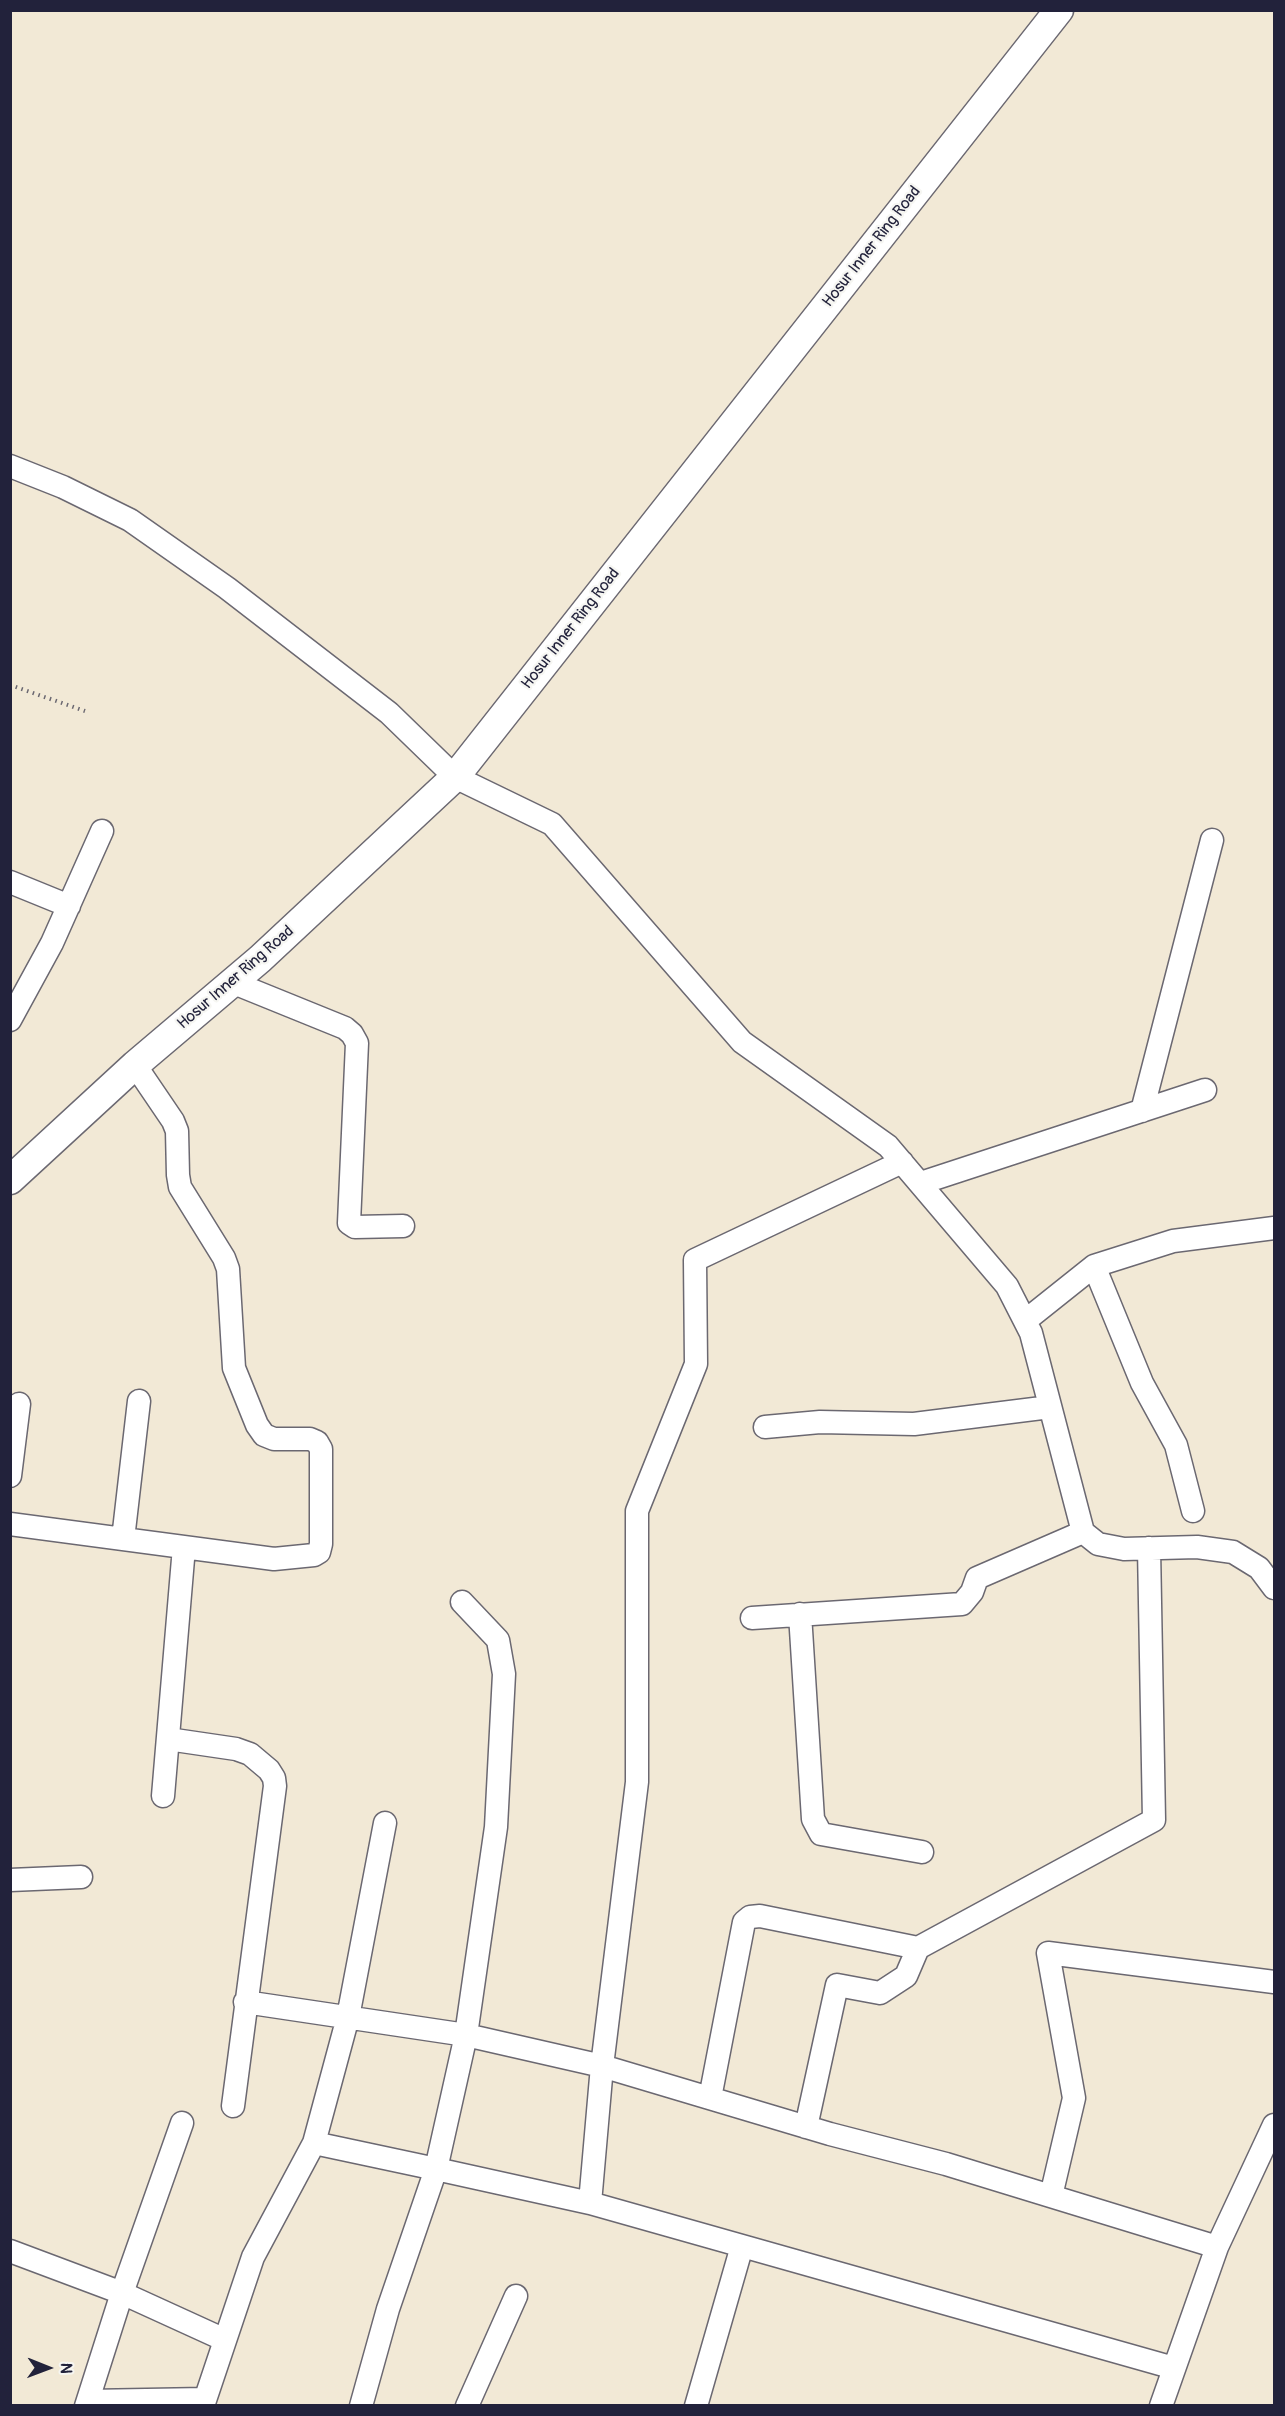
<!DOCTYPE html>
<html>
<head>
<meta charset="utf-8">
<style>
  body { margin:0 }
  #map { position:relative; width:1285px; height:2416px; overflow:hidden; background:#f2e9d6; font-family:Pangolin,sans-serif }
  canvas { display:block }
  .frame { position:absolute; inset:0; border:12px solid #22223b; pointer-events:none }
  .north { position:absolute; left:18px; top:2338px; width:60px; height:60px; -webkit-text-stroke:4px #f6f6f2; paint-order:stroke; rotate:91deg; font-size:16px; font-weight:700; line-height:24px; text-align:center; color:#22223b }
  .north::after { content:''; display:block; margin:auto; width:21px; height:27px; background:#22223b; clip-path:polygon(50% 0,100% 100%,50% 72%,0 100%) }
</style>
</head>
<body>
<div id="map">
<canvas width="1285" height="2416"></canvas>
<div class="frame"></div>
<div class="north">N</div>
</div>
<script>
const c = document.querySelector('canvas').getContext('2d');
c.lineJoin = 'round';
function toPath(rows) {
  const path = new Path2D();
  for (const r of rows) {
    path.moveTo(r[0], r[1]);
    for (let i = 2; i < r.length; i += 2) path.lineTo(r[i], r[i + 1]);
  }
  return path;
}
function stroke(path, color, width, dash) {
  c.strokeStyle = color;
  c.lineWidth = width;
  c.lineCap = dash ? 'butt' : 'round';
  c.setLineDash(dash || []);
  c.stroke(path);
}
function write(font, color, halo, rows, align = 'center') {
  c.font = font + ' Pangolin,sans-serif';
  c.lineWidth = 4.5;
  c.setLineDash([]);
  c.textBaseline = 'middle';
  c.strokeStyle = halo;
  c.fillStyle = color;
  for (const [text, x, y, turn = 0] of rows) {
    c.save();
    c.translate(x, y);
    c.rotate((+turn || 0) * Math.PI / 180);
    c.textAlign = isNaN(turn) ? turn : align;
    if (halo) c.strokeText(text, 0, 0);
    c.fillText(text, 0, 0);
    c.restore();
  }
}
const minor = toPath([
  [10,466,63,487,130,520,227,588,389,713,455,777,552,824,742,1042,888,1146,1007,1286,1031,1333,1083,1532,1098,1544,1124,1549,1197,1547,1233,1552,1259,1568,1274,1588],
  [10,882,69,906],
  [234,983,345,1028,352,1034,357,1043,349,1223,355,1227,403,1226],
  [10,1020,52,943,102,831],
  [1142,1111,1212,840],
  [921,1183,1205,1090],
  [1094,1266,1142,1383,1176,1445,1193,1511],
  [1025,1321,1094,1266,1173,1241,1274,1228],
  [765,1427,820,1422,914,1424,1050,1407],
  [10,1476,19,1404],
  [10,1524,274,1559,314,1555,319,1552,321,1544,321,1449,317,1442,310,1439,274,1439,264,1435,257,1425,234,1368,228,1269,224,1258,180,1187,178,1175,177,1131,173,1121,135,1065],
  [123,1539,139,1401],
  [462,1602,498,1640,504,1674,496,1827,466,2035,436,2169,590,2203,1174,2368],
  [800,1614,813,1819,821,1834,922,1852],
  [752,1618,962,1604,972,1592,977,1578,1083,1532],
  [168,1739,236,1749,250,1754,269,1770,274,1778,275,1786,233,2106],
  [163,1796,184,1547],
  [10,1880,81,1877],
  [245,2002,466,2035,602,2066,830,2134,946,2164,1217,2247],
  [710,2098,744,1922,750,1917,760,1916,918,1948],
  [806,2127,837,1985,880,1993,906,1976,918,1948,1154,1820,1149,1548],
  [314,2143,436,2169,388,2309,361,2406],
  [1051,2196,1074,2098,1048,1953,1274,1982],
  [590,2203,602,2066,637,1782,637,1511,696,1364,695,1260,902,1162],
  [10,2251,122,2293,225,2340],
  [88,2401,205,2399],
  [86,2406,122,2293,182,2123],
  [203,2406,253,2257,314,2143,348,2017,385,1823],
  [467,2406,516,2296],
  [696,2406,742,2246],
  [1161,2406,1217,2247,1274,2125]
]);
const major = toPath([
  [10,1180,135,1065,260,959,455,777,1059,10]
]);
stroke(minor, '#6b6871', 25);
stroke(major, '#6b6871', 31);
stroke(toPath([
  [10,685,85,711]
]), '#6b6871', 4, [1.5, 4.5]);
stroke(minor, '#fff', 22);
stroke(major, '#fff', 28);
write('16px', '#22223b', '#f6f6f2', [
  ["Hosur Inner Ring Road",872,247,-52],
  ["Hosur Inner Ring Road",571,629,-52],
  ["Hosur Inner Ring Road",236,978,-41]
]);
</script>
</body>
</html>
